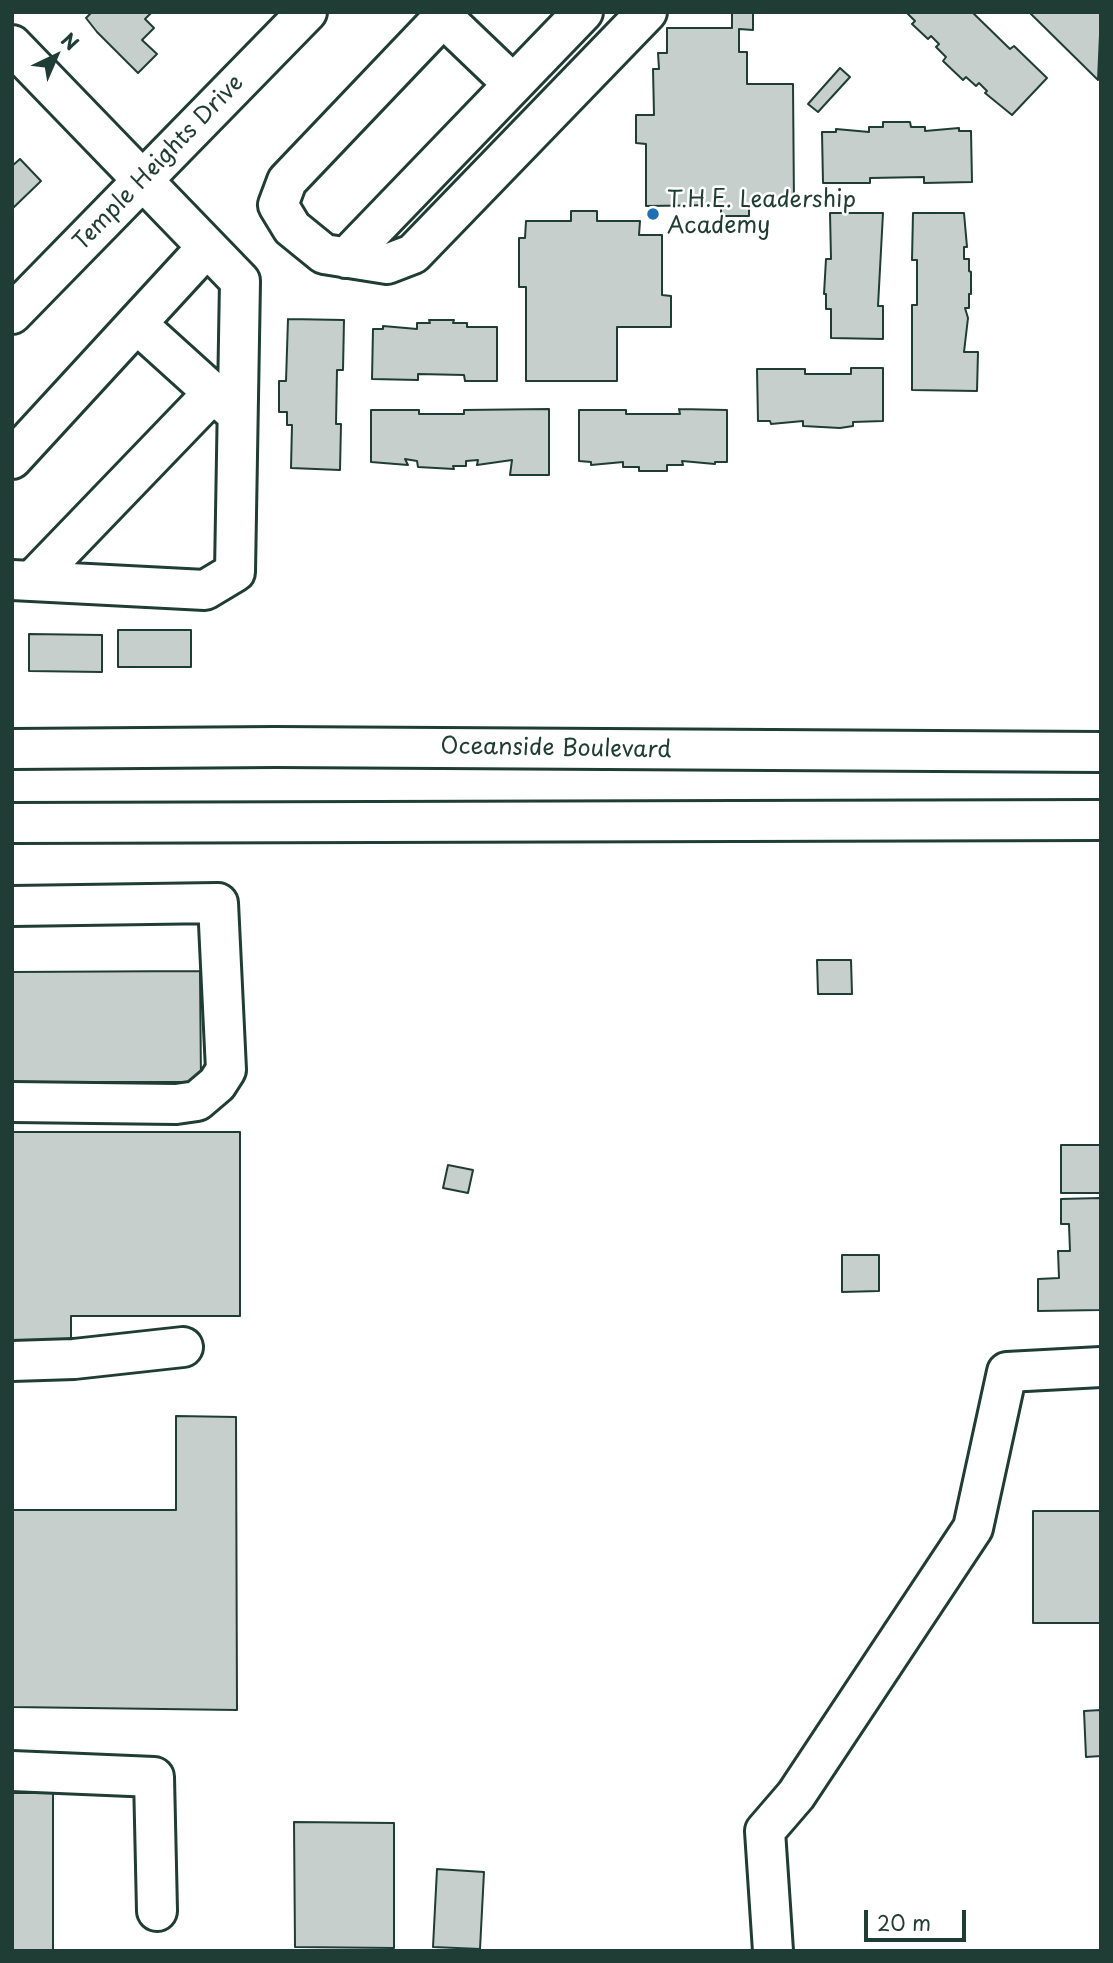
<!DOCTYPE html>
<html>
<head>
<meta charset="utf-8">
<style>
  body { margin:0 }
  #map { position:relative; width:1113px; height:1963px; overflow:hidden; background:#fff; font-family:"Playpen Sans",sans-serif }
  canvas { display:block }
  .frame { position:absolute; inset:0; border:14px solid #1f3d34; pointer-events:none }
  .north { position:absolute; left:21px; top:21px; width:70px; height:70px; -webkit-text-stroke:5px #fff; paint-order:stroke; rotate:44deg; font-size:19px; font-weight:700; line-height:28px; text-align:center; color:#1f3d34 }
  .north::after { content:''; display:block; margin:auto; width:24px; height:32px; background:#1f3d34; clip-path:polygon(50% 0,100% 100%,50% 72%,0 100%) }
  .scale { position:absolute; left:864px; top:1910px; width:102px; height:32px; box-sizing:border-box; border:4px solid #1f3d34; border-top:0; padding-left:9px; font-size:21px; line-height:24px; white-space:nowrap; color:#1f3d34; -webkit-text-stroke:5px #fff; paint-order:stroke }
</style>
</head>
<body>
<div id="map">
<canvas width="1113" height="1963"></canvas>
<div class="frame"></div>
<div class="north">N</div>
<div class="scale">20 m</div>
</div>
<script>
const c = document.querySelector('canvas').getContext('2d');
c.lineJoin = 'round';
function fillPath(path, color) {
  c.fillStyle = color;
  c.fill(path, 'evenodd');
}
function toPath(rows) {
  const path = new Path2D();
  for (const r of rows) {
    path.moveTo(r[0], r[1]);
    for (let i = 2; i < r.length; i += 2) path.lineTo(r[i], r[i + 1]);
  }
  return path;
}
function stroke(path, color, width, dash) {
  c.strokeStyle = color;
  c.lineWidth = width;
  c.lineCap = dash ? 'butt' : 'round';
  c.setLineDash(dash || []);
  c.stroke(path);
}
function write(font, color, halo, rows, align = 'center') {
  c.font = font + ' "Playpen Sans",sans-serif';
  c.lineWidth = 5;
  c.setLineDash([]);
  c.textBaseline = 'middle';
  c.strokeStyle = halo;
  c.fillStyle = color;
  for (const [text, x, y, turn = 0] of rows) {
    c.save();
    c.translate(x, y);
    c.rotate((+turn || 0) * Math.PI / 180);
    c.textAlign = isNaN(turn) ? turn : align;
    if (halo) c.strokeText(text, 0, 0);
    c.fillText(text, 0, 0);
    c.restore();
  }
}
const building = toPath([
  [92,12,152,12,145,19,154,28,142,40,157,54,138,73,97,32,86,18,92,12],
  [732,12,753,12,753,30,739,29,739,52,747,52,747,84,793,84,794,205,749,205,749,216,721,216,721,205,646,206,646,144,636,143,636,115,654,115,653,69,659,69,658,53,667,53,667,28,732,28,732,12],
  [906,12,972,12,1010,49,1014,46,1047,78,1012,115,985,93,987,91,979,83,976,86,966,77,963,80,943,61,946,57,936,47,939,44,931,36,928,39,912,24,915,21,906,12],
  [1033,12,1101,12,1098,80,1031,14,1033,12],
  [840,68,850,77,818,112,808,104,840,68],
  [883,122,910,122,911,127,925,127,925,131,959,128,959,131,971,131,972,182,924,183,924,177,870,178,870,183,823,183,822,132,836,132,836,129,869,132,869,127,883,127,883,122],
  [20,159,41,181,12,209,12,166,20,159],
  [571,211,597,211,597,221,640,221,639,235,662,235,662,295,671,296,671,327,617,327,617,381,526,381,526,287,519,287,519,238,525,238,526,221,571,221,571,211],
  [830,213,883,213,878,306,883,306,883,339,831,338,831,309,826,309,826,294,824,294,826,259,831,259,830,213],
  [913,213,964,213,967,247,964,247,964,259,969,259,969,271,971,272,971,294,969,294,969,308,965,308,968,318,964,352,978,352,977,391,912,390,912,305,917,305,917,260,912,260,913,213],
  [288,319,344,320,343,370,337,370,336,424,341,424,340,470,291,468,292,425,287,425,287,412,279,412,279,381,286,381,288,319],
  [429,320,454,320,453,323,467,323,467,327,497,327,497,381,465,381,464,375,418,374,418,380,372,379,373,329,383,329,383,326,417,329,417,323,430,323,429,320],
  [851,368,883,368,883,421,853,422,853,426,840,428,803,426,803,421,771,424,770,421,758,421,757,369,805,369,805,374,851,374,851,368],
  [549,409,549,475,510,475,512,460,477,465,478,460,466,461,466,466,453,466,454,469,418,467,417,461,405,459,408,465,371,462,371,410,419,410,419,414,464,414,464,410,549,409],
  [679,409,727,410,727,462,715,462,715,464,682,461,683,465,667,465,667,471,639,471,639,467,623,467,623,462,591,465,591,462,579,461,579,410,626,410,626,414,680,414,679,409],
  [118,630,191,630,191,667,118,667,118,630],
  [29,634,102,635,102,672,29,671,29,634],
  [817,960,851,960,852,994,818,994,817,960],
  [200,971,201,1082,12,1082,12,972,200,971],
  [12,1132,240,1132,240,1316,71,1316,71,1348,12,1348,12,1132],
  [1061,1145,1101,1145,1101,1193,1061,1193,1061,1145],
  [448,1165,473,1170,468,1193,443,1188,448,1165],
  [1101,1198,1101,1310,1038,1311,1038,1279,1059,1278,1058,1251,1070,1251,1069,1224,1061,1224,1061,1199,1101,1198],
  [842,1255,879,1255,879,1291,842,1292,842,1255],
  [176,1416,236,1417,237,1710,12,1707,12,1510,176,1510,176,1416],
  [1033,1511,1101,1511,1101,1623,1033,1623,1033,1511],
  [1101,1710,1101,1756,1086,1757,1084,1711,1101,1710],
  [12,1793,53,1793,53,1951,12,1951,12,1793],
  [294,1822,394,1823,394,1948,295,1947,294,1822],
  [437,1869,484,1872,480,1949,433,1947,437,1869]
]);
fillPath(building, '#c7cfcc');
stroke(building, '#1f3d34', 2);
const minor = toPath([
  [448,12,287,181,278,205,292,228,324,254,387,264,413,254,647,12],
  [443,17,513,84],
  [12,45,240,281,235,572,205,590,12,580],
  [346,258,583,12],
  [12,314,307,12],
  [137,324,231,409],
  [12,459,207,247],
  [33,580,213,393],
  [12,906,218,903,226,1070,217,1084,197,1101,176,1104,12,1102],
  [12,1361,74,1359,183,1347],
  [12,1771,154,1777,157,1911],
  [773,1951,765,1831,796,1795,973,1528,1007,1372,1101,1367]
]);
const major = toPath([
  [12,749,276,747,1101,752],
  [12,823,1101,820]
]);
stroke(minor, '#1f3d34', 44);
stroke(major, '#1f3d34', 44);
stroke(minor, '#fff', 38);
stroke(major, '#fff', 38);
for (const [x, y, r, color] of [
  [653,214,7,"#1f6fb2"]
]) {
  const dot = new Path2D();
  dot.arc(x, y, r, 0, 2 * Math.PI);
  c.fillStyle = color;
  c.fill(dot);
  stroke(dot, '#fff', 2.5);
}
write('23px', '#1f3d34', '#fff', [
  ["Temple Heights Drive",159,163,-46],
  ["Oceanside Boulevard",556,749,1]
]);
write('23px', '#1f3d34', '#fff', [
  ["T.H.E. Leadership",667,201],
  ["Academy",667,227]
], 'left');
</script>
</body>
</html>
